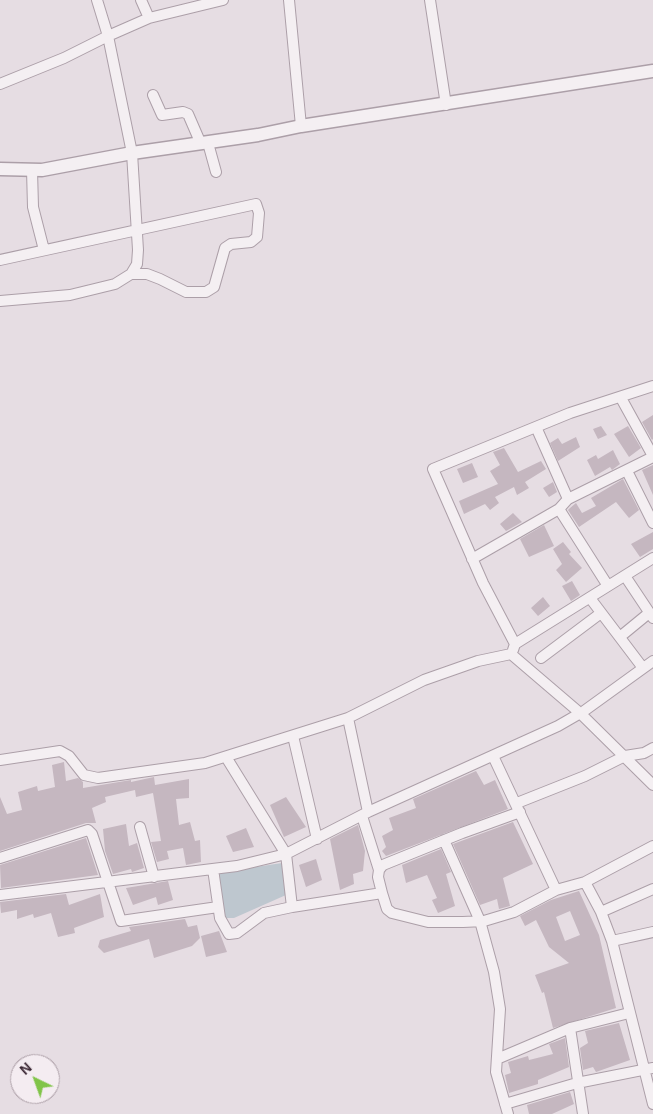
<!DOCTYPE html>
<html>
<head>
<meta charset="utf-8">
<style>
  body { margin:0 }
  #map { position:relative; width:653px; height:1114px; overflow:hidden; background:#e6dde3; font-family:Helvetica,sans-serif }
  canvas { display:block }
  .north { position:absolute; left:10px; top:1054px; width:50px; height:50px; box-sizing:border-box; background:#f4ecf1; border:1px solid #aa9da5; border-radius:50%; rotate:318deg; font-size:14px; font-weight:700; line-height:20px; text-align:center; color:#3b2734 }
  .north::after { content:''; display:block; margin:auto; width:18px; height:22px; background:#80c448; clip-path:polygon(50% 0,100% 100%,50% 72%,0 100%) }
</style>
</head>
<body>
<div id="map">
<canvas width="653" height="1114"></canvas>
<div class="north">N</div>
</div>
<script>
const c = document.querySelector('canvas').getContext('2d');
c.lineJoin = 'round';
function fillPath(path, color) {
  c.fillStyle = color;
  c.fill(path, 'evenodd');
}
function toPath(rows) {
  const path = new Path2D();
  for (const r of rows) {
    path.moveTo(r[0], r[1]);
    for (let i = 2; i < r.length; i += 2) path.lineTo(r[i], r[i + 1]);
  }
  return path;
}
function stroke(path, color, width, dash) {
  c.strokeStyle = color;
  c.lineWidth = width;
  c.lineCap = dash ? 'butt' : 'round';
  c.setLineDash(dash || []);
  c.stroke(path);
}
fillPath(toPath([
  [282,863,286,895,234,918,226,918,219,900,216,873]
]), '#bec7cf');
fillPath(toPath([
  [653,415,653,439,652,440,642,422],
  [601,426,607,435,598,439,593,429],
  [628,426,641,448,629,457,614,434],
  [576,437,580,447,558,461,550,443,558,438,562,444],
  [504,448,518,472,541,461,546,469,525,482,529,488,517,495,514,487,495,497,499,503,490,510,485,504,464,514,459,501,498,484,490,471,500,465,493,452],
  [613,450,620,464,612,470,610,467,595,476,587,460,596,455,598,459],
  [472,463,478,477,463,483,457,469],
  [653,465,653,495,642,470],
  [623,479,639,510,629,518,616,502,579,527,568,510,570,508,576,503,582,513,596,506,591,498],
  [553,482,557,492,549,497,543,488],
  [513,513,522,522,506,531,500,524],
  [544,525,554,546,529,557,520,539],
  [653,532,653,549,640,557,631,544],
  [563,542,571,552,569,554,582,568,566,582,556,570,562,564,553,549],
  [572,581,580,595,571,601,562,586],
  [543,597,550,606,538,616,531,608],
  [64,762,66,781,78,778,83,782,83,788,131,780,131,782,154,777,155,785,189,779,189,798,176,799,179,825,190,822,195,841,200,840,201,862,186,865,183,848,167,851,169,859,157,862,151,842,161,841,153,793,136,797,135,790,105,797,106,802,92,808,96,823,86,823,0,851,0,797,7,814,22,810,18,792,37,786,38,791,55,787,52,765],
  [476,771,484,785,495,780,508,809,386,856,382,851,386,847,382,836,393,830,389,818,416,808,413,799],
  [286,797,306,827,284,837,270,805],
  [513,822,533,864,503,878,510,906,499,909,497,899,480,905,453,844],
  [126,824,129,846,137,843,144,868,132,872,131,869,113,874,105,851,103,829],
  [358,825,365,851,363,871,353,874,354,884,340,890,330,839],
  [246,828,254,847,233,852,226,836],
  [86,838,98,875,1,888,0,865],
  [441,849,451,872,446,874,455,906,438,913,432,900,437,898,427,875,406,883,402,865],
  [316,859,322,880,306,887,299,865],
  [168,881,173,900,158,905,156,897,133,905,126,888],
  [579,891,599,935,616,1008,553,1028,544,992,542,993,535,975,569,963,549,947,536,920,525,926,520,916,551,900],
  [570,911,580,935,565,941,556,917],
  [66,894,69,905,100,894,104,917,74,928,75,933,58,937,51,913,34,918,33,914,17,919,17,910,1,913,0,902],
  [185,919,188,927,197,925,200,938,192,946,154,958,149,939,104,953,98,947,100,940,131,931,129,927],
  [219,931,227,952,206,957,201,936],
  [619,1023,630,1060,596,1072,593,1067,583,1070,580,1048,588,1043,585,1031],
  [565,1038,569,1067,538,1080,538,1084,509,1093,505,1075,511,1073,508,1062,528,1056,529,1060,553,1054,549,1044],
  [570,1092,574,1104,552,1114,529,1114,527,1105]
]), '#c5b7c0');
const minor = toPath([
  [141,0,149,18],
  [289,0,301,126],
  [430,0,446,105],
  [0,84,64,58,108,36,97,0],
  [153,95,162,115,183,112,188,114,201,144],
  [208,143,216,172],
  [32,170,33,207,44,250],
  [0,260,256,204,259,213,257,237,251,242,231,244,225,248,214,287,206,292,186,292,160,279,147,274,131,274],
  [0,301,70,295,115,284,131,274,137,264,138,250,132,153,108,36,149,18,223,0],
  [621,398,653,456],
  [536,427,568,499],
  [627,471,653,523],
  [559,509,608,586],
  [472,559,559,509,568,499,653,457],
  [625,576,653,618],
  [590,598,643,668],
  [621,636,649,613],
  [515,644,483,583,433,469,570,413,653,386],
  [513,650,515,644,653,558],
  [511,654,580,713,653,785],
  [541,658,601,613],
  [348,718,368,812],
  [293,736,317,839],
  [493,756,556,890,585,882,601,912,612,941,653,1104],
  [226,757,286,854,292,907,382,893,387,909,392,913,428,922,463,922,484,921,514,912,556,890],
  [0,760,60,751,69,756,84,775,98,778,205,763,348,718,424,680,478,661,511,654],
  [517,803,585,776,625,756,644,753,653,748],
  [362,816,379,870],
  [140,827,154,877],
  [444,840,480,921,494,972,500,1009,496,1072,508,1114],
  [0,858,88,830,92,834,121,921,218,907],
  [213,869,220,918,229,934,237,933,264,913,292,907],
  [585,882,653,846],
  [382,893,378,877,379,870,383,865,462,833,520,812],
  [0,895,237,866,286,854,368,812,558,726,584,711,653,661],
  [601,912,653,889],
  [612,941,653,932],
  [570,1028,583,1114],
  [497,1059,570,1028,629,1013],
  [505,1104,577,1083,653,1068]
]);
const tertiary = toPath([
  [0,169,42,170,132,153,258,135,301,126,653,71]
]);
stroke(minor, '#ac9fa8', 12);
stroke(tertiary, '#ac9fa8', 15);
stroke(minor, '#f4eff2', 10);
stroke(tertiary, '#f4eff2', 12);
</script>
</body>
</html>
